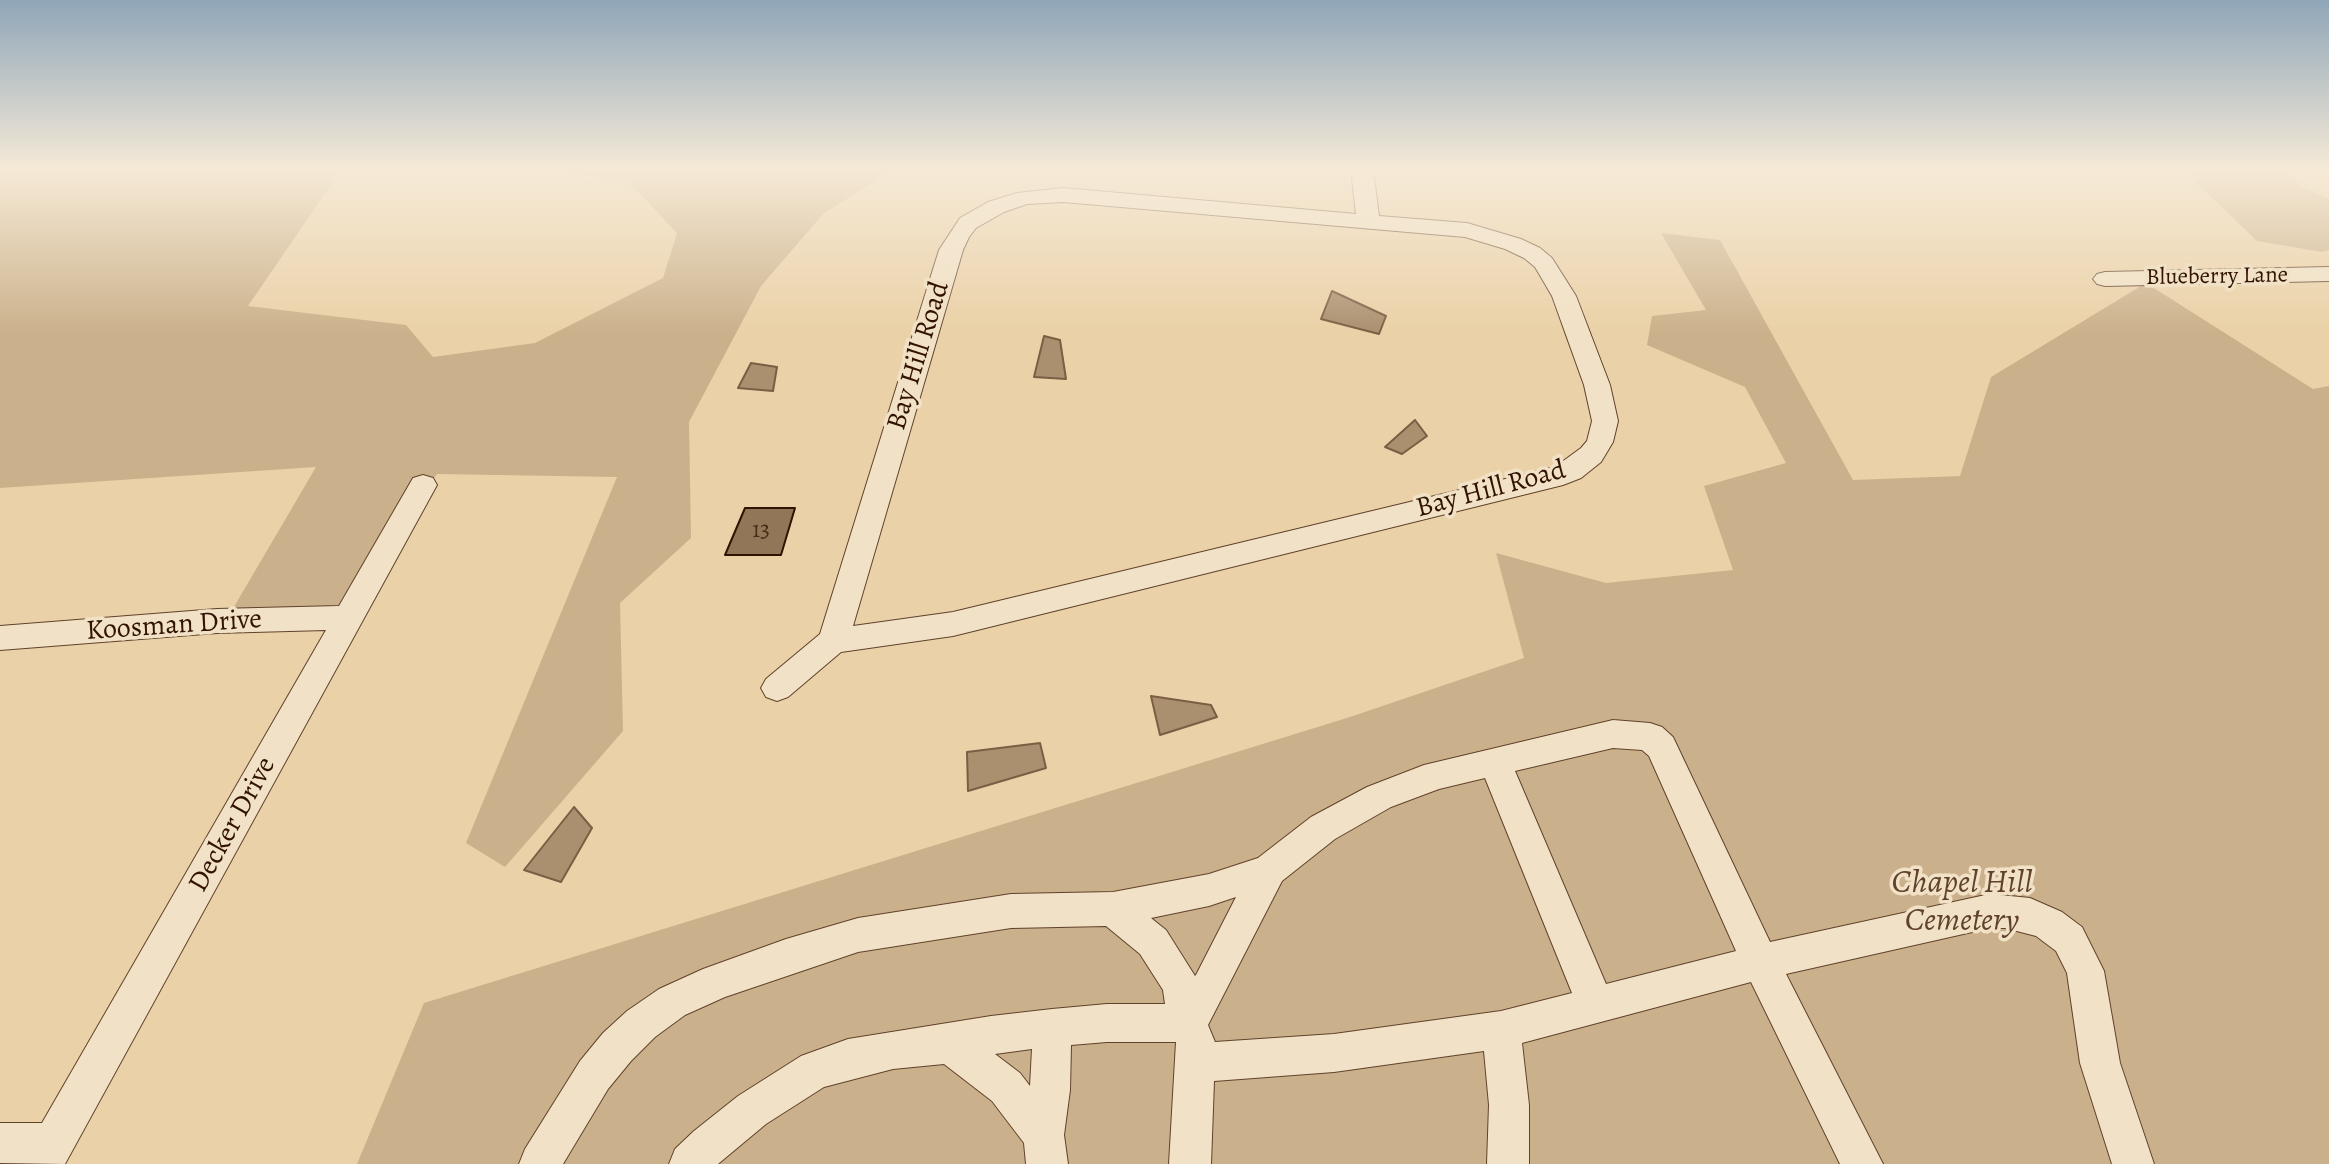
<!DOCTYPE html>
<style>
body{margin:0}
canvas{display:block;background:#ead1a7}
</style>
<canvas width="2329" height="1164"></canvas>
<script>
const ctx = document.querySelector('canvas').getContext('2d');
ctx.lineJoin = 'round';
function fill(path, color) { ctx.fillStyle = color; ctx.fill(path, 'evenodd'); }
const poly = rows => new Path2D(rows.map(r => 'M' + r).join(''));
function trace(path, color, width, dash) { ctx.strokeStyle = color; ctx.lineWidth = width; ctx.lineCap = dash ? 'butt' : 'round'; ctx.setLineDash(dash || []); ctx.stroke(path); }
function label(font, color, halo, rows, align = 'center') {
  ctx.font = font + ' Alegreya,serif'; ctx.lineWidth = 7; ctx.setLineDash([]); ctx.textBaseline = 'middle'; ctx.strokeStyle = halo; ctx.fillStyle = color; for (const [text, x, y, turn = 0] of rows) {
    ctx.save(); ctx.translate(x, y); ctx.rotate((+turn || 0) * Math.PI / 180); ctx.textAlign = isNaN(turn) ? turn : align; if (halo) ctx.strokeText(text, 0, 0); ctx.fillText(text, 0, 0); ctx.restore();
  }
}
fill(poly([
 [0,170,341,170,248,306,406,325,433,357,535,343,663,278,677,233,629,182,538,170,893,170,824,213,761,286,689,422,691,538,620,603,623,731,505,867,466,843,617,477,437,474,340,611,228,617,316,467,0,488],
 [2183,170,2289,170,2298,184,2329,199,2329,250,2322,252,2257,241],
 [1661,233,1720,240,1853,480,1960,476,1991,377,2146,283,2313,389,2329,386,2329,1164,357,1164,424,1003,1350,717,1524,658,1496,553,1606,583,1733,570,1704,486,1786,463,1745,387,1647,345,1652,316,1706,310]
]), '#cbb18b');
const water = poly([
 [1332,291,1386,316,1379,334,1321,319,1332,291],
 [1044,336,1060,340,1066,379,1034,377,1044,336],
 [751,363,777,367,773,391,738,388,751,363],
 [1415,420,1427,436,1402,454,1385,447,1415,420],
 [1151,696,1211,705,1217,717,1160,735,1151,696],
 [1040,743,1046,768,968,791,967,752,1040,743],
 [574,807,592,828,561,882,524,870,574,807]
]);
fill(water, '#ab906f');
trace(water, '#7b5e43', 2);
const building = poly([
 [745,508,795,508,781,555,725,555,745,508]
]);
fill(building, '#927658');
trace(building, '#321302', 2);
const minor = poly([
 [1351,170,1373,170,1379,216,1467,223,1521,239,1540,248,1552,258,1576,296,1610,385,1618,421,1613,442,1601,462,1581,478,1563,485,953,636,841,652,788,697,777,701,766,697,761,688,766,679,820,634,939,250,960,218,988,202,1017,193,1063,188,1356,214,1351,170],
 [1063,202,1465,237,1505,249,1524,258,1535,267,1552,296,1584,385,1592,421,1587,441,1581,448,1555,467,953,612,853,626,963,250,969,237,976,228,1004,212,1027,204,1063,202],
 [2329,267,2329,281,2105,286,2097,284,2093,279,2097,274,2105,272,2329,267],
 [423,475,433,478,437,485,65,1164,0,1163,0,1123,42,1123,326,630,217,633,0,650,0,626,217,609,339,606,413,478,423,475],
 [1613,720,1650,723,1662,727,1673,737,1770,942,1990,894,2030,898,2062,912,2082,927,2104,971,2120,1063,2154,1164,2112,1164,2080,1063,2067,973,2056,951,2036,936,2005,928,1990,928,1786,974,1883,1164,1840,1164,1751,982,1522,1043,1529,1105,1529,1164,1487,1164,1489,1105,1484,1051,1334,1072,1214,1081,1211,1164,1169,1164,1176,1042,1107,1042,1071,1045,1070,1090,1064,1135,1068,1164,1026,1164,1024,1143,992,1101,944,1064,893,1069,824,1087,766,1124,718,1164,669,1164,675,1149,694,1131,738,1096,801,1056,848,1039,991,1016,1052,1009,1107,1004,1165,1004,1163,990,1140,954,1106,926,1011,928,858,952,725,997,685,1015,655,1037,631,1061,608,1089,563,1164,519,1164,525,1149,580,1061,603,1033,627,1011,659,989,703,969,786,939,858,918,1011,894,1113,892,1209,874,1258,858,1311,817,1367,787,1424,765,1613,720],
 [1613,748,1642,750,1649,756,1736,951,1606,984,1515,771,1613,748],
 [1485,778,1572,993,1501,1011,1334,1034,1215,1042,1208,1025,1282,881,1335,839,1391,807,1439,789,1485,778],
 [1236,897,1196,975,1195,976,1166,930,1151,918,1209,906,1236,897],
 [1032,1049,1030,1086,1020,1073,995,1054,1032,1049]
]);
trace(minor, '#60422b', 2);
fill(minor, '#f1e1c6');
const sky = ctx.createLinearGradient(0, 0, 0, 333);
sky.addColorStop(0, '#8fa6b8');
sky.addColorStop(0.51, '#f6ead7');
sky.addColorStop(1, '#f6ead700');
ctx.fillStyle = sky;
ctx.fillRect(0, 0, 2329, 333);
label('23px', '#321302', '#f1e1c6', [
 ["Blueberry Lane",2217,277,-1]
]);
label('24px', '#4a2c18', null, [
 ["13",761,531]
]);
label('28px', '#321302', '#f1e1c6', [
 ["Bay Hill Road",919,356,-73],
 ["Bay Hill Road",1491,490,-15],
 ["Koosman Drive",174,626,-4],
 ["Decker Drive",233,825,-61]
]);
label('italic 33px', '#60422b', '#f1e1c6', [
 ["Chapel Hill",1962,884],
 ["Cemetery",1962,922]
]);
</script>
